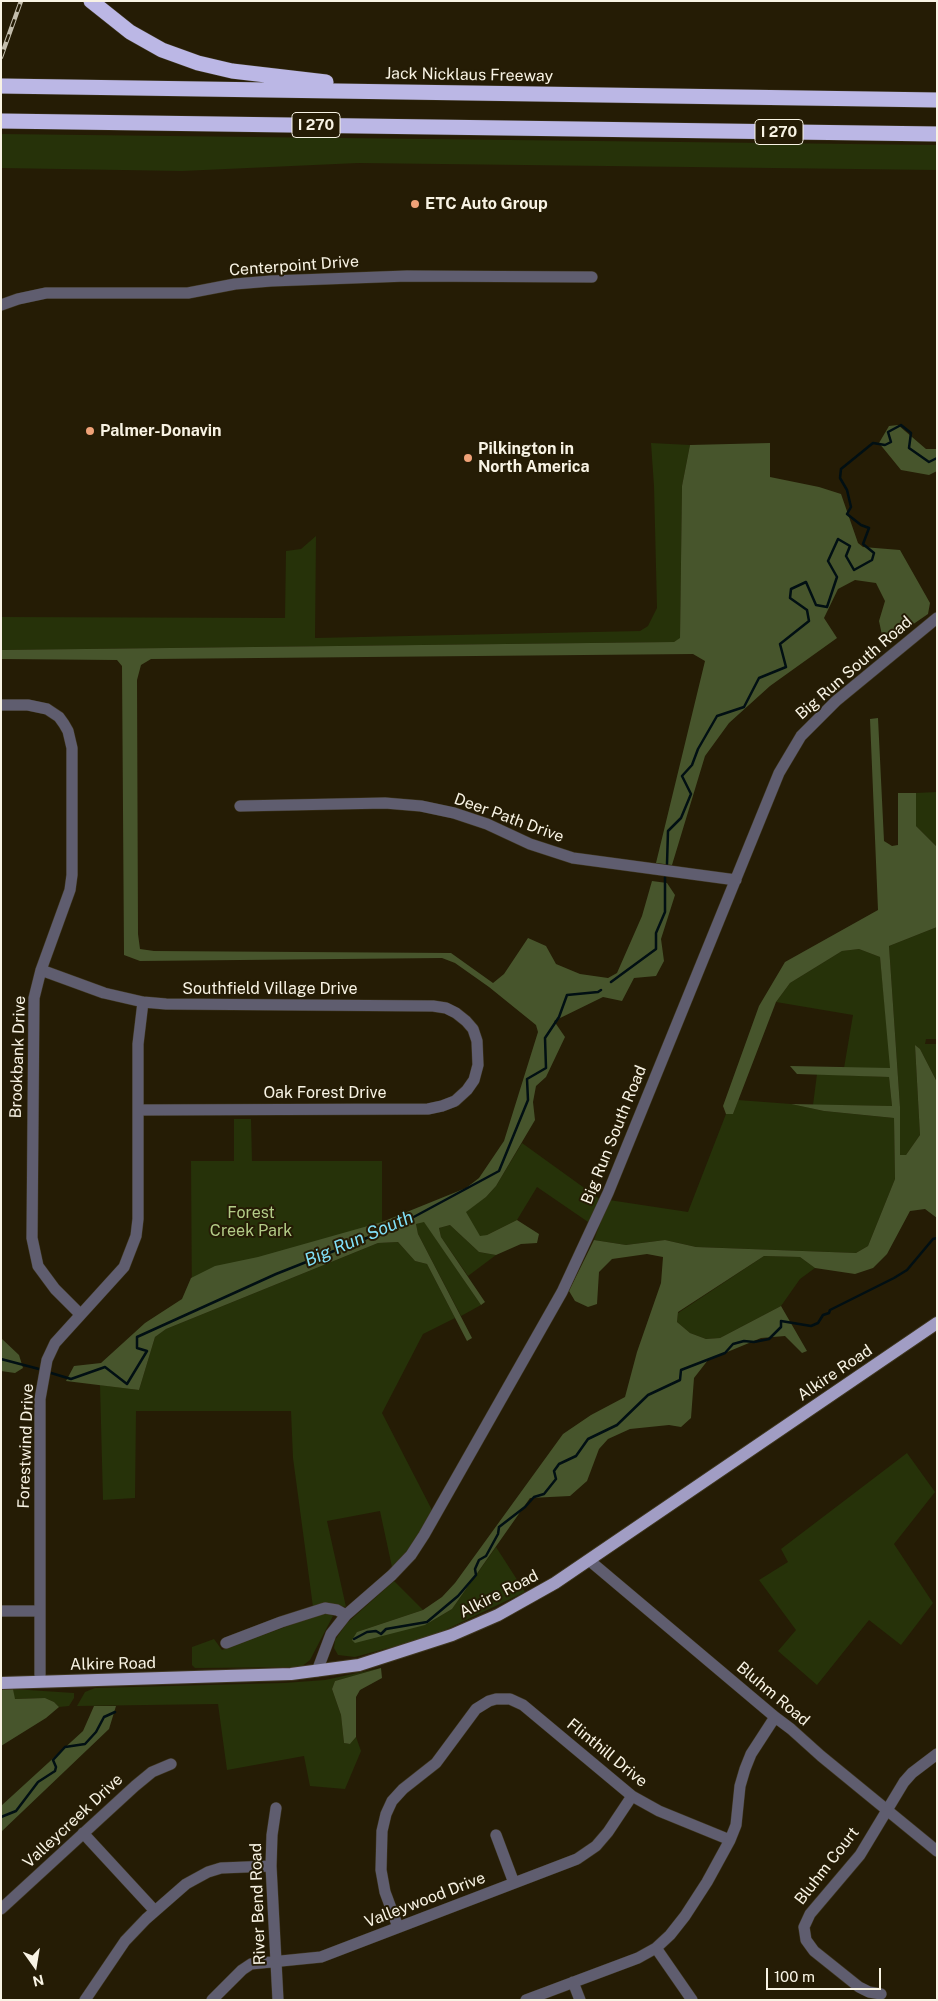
<!DOCTYPE html>
<style>
body{margin:0}
#map{position:relative;width:938px;height:2001px;overflow:hidden;background:#251c05;font-family:"Public Sans",sans-serif}
canvas{display:block}
.frame{position:absolute;inset:0;border:2px solid #f8f3e4;pointer-events:none}
.north{position:absolute;left:10px;top:1941px;width:50px;height:50px;-webkit-text-stroke:4px #251c05;paint-order:stroke;rotate:167deg;font-size:14px;font-weight:700;line-height:20px;text-align:center;color:#f8f3e4}
.north::after{content:'';display:block;margin:auto;width:18px;height:22px;background:#f8f3e4;clip-path:polygon(50% 0,100% 100%,50% 72%,0 100%)}
.scale{position:absolute;left:766px;top:1968px;width:115px;height:22px;box-sizing:border-box;border:2px solid #f8f3e4;border-top:0;padding-left:6px;font-size:15px;line-height:18px;white-space:nowrap;color:#f8f3e4;-webkit-text-stroke:4px #251c05;paint-order:stroke}
</style>
<div id="map">
<canvas width="938" height="2001"></canvas>
<div class="frame"></div>
<div class="north">N</div>
<div class="scale">100 m</div>
</div>
<script>
const ctx = document.querySelector('canvas').getContext('2d');
ctx.lineJoin = 'round';
function fill(path, color) { ctx.fillStyle = color; ctx.fill(path, 'evenodd'); }
const poly = rows => new Path2D(rows.map(r => 'M' + r).join(''));
function trace(path, color, width, dash) { ctx.strokeStyle = color; ctx.lineWidth = width; ctx.lineCap = dash ? 'butt' : 'round'; ctx.setLineDash(dash || []); ctx.stroke(path); }
function label(font, color, halo, rows, align = 'center') {
  ctx.font = font + ' "Public Sans",sans-serif'; ctx.lineWidth = 4; ctx.setLineDash([]); ctx.textBaseline = 'middle'; ctx.strokeStyle = halo; ctx.fillStyle = color; for (const [text, x, y, turn = 0] of rows) {
    ctx.save(); ctx.translate(x, y); ctx.rotate((+turn || 0) * Math.PI / 180); ctx.textAlign = isNaN(turn) ? turn : align; if (halo) ctx.strokeText(text, 0, 0); ctx.fillText(text, 0, 0); ctx.restore();
  }
}
fill(poly([
 [1,134,937,145,937,170,358,163,182,171,1,168],
 [651,443,690,445,682,486,680,639,674,642,1,650,1,617,285,618,286,551,301,549,316,536,315,638,640,631,648,626,657,608,654,486],
 [937,792,937,847,916,826,916,793],
 [937,927,937,1039,926,1039,925,1044,937,1044,937,1082,920,1049,915,1045,920,1135,906,1155,900,1156,900,1107,889,946],
 [859,949,880,957,891,1068,844,1068,853,1015,776,1002,790,983,842,951],
 [817,1074,889,1077,892,1106,813,1105],
 [738,1100,791,1104,824,1111,894,1118,895,1179,868,1246,856,1253,696,1247,665,1240,626,1245,594,1240,609,1200,688,1212,726,1114,733,1114],
 [234,1119,251,1119,252,1161,382,1161,382,1233,192,1312,191,1161,234,1161],
 [522,1143,601,1200,591,1224,537,1187,517,1220,487,1235,480,1237,465,1212,486,1197,496,1186],
 [424,1221,481,1305,461,1316,418,1234,416,1224],
 [450,1225,479,1252,496,1255,468,1276,441,1237,439,1228],
 [398,1242,415,1261,427,1264,455,1318,423,1334,382,1413,433,1512,416,1541,392,1567,380,1511,327,1521,346,1607,328,1603,313,1607,293,1458,291,1411,136,1411,135,1498,103,1500,100,1385,139,1390,155,1337,166,1329,378,1243],
 [764,1256,800,1257,815,1268,800,1279,781,1306,720,1338,706,1339,690,1333,677,1322,678,1313],
 [907,1453,935,1492,894,1544,933,1603,901,1645,869,1620,817,1685,778,1651,796,1630,759,1580,788,1562,781,1549],
 [496,1547,525,1592,441,1632,403,1644,355,1657,338,1655,334,1648,335,1640,347,1623,394,1581,423,1610,357,1632,425,1625,452,1609],
 [326,1612,333,1616,310,1660,301,1667,195,1668,192,1665,192,1647,214,1639,222,1650],
 [381,1668,335,1681,332,1689,341,1715,344,1743,350,1744,356,1737,361,1751,345,1789,310,1786,304,1756,227,1770,218,1704,77,1706,85,1692,95,1688,284,1683,325,1680],
 [13,1689,74,1693,74,1698,69,1706,59,1707,54,1702,45,1698,14,1699]
]), '#263209');
fill(poly([
 [898,425,926,449,937,449,937,471,929,475,901,470,879,443,889,426],
 [770,443,770,477,819,487,841,494,858,543,863,547,900,550,930,603,928,614,893,638,882,635,879,621,885,601,876,583,855,580,838,589,824,618,837,638,770,686,729,723,705,756,672,865,656,863,705,661,693,654,151,659,141,665,137,680,138,934,140,949,154,951,451,953,493,983,504,974,528,938,546,946,556,964,580,974,608,978,617,973,642,916,652,881,667,883,675,895,661,939,664,961,656,976,634,978,622,1001,603,997,554,1021,565,1037,546,1077,536,1086,533,1102,535,1120,496,1186,486,1197,466,1212,480,1236,487,1235,517,1220,539,1234,537,1243,521,1244,496,1255,479,1252,450,1225,439,1228,441,1237,485,1302,481,1305,424,1222,416,1224,418,1234,472,1338,467,1341,427,1264,415,1261,398,1242,378,1243,166,1329,155,1337,139,1390,66,1381,74,1366,101,1363,145,1323,182,1299,191,1278,215,1266,258,1257,382,1222,466,1188,479,1178,504,1141,538,1032,536,1025,489,987,455,963,442,958,140,961,124,955,122,666,117,660,1,659,1,650,674,642,680,638,682,486,690,445],
 [878,718,884,841,892,846,898,845,898,793,916,793,916,826,937,847,937,927,889,946,900,1107,900,1155,906,1155,920,1135,915,1045,920,1049,937,1082,937,1218,925,1209,910,1211,887,1254,873,1268,855,1274,815,1268,800,1257,764,1256,678,1312,677,1322,690,1333,706,1339,720,1338,781,1306,807,1351,802,1353,785,1336,761,1338,708,1360,694,1378,691,1418,681,1427,669,1425,630,1429,608,1439,599,1449,587,1481,570,1496,530,1498,452,1609,425,1625,355,1643,352,1640,357,1632,423,1610,442,1597,455,1583,563,1434,591,1415,625,1397,637,1352,661,1283,663,1257,647,1254,612,1259,599,1272,597,1304,588,1307,575,1301,569,1291,594,1240,626,1245,665,1240,696,1247,856,1253,868,1246,895,1179,894,1118,824,1111,791,1104,892,1106,889,1077,797,1074,790,1066,890,1068,880,957,859,949,842,951,790,983,776,1002,733,1114,726,1114,723,1106,759,1006,785,962,878,910,870,719],
 [1,1338,19,1355,23,1368,15,1373,1,1371],
 [381,1668,382,1678,360,1690,356,1697,356,1737,350,1744,344,1743,341,1715,332,1689,335,1681],
 [1,1689,13,1689,15,1699,45,1698,54,1702,59,1707,46,1718,1,1746],
 [94,1706,116,1706,109,1729,1,1832,1,1806,83,1731]
]), '#47552c');
trace(poly([
 [667,864,668,831,681,818,691,794,682,776,692,765,698,749,717,716,744,707,759,678,786,667,780,644,809,621,807,610,790,598,791,589,806,582,816,605,827,607,837,577,828,561,838,539,850,546,846,556,854,570,872,560,874,553,863,544,869,528,861,525,847,514,851,507,847,490,840,478,841,469,873,443,885,445,891,442,888,432,901,425,911,433,909,448,929,462,937,458],
 [611,982,656,949,656,933,665,912,665,877],
 [1,1359,39,1369],
 [51,1373,71,1379,105,1367,127,1384,147,1351,137,1348,137,1337,276,1274,397,1226,499,1171,528,1100,527,1079,546,1068,545,1038,559,1017,567,995,598,992,601,990],
 [354,1639,367,1632,376,1631,381,1634,386,1629,427,1622,458,1596,476,1575,475,1569,479,1560,486,1556,498,1534,499,1527,525,1507,534,1497,544,1494,556,1479,554,1471,559,1464,576,1456,588,1439,617,1425,648,1395,680,1380,681,1370,725,1353,733,1344,744,1341,754,1342,769,1339,781,1327,781,1321,811,1326,818,1323,823,1315,829,1313,830,1310,894,1278,907,1270,933,1239,937,1238],
 [1,1817,16,1811,38,1782,55,1771,56,1767,53,1760,65,1747,85,1744,96,1732,104,1717,115,1712]
]), '#010f13', 2.5);
const minor = poly([
 [1,305,18,299,46,293,188,293,235,284,271,281,407,276,592,277],
 [1,705,28,705,47,709,59,717,64,724,68,731,72,748,72,875,70,890,41,970,34,998,32,1238,38,1266,55,1289,80,1314],
 [240,806,385,803,421,806,454,813,487,824,530,844,573,858,736,880],
 [41,970,104,993,143,1002,166,1004,433,1006,446,1008,456,1013,466,1021,473,1029,477,1041,478,1065,474,1080,467,1090,455,1101,442,1106,428,1109,138,1110],
 [590,1561,775,1717,791,1729,821,1756,937,1851],
 [1,1611,39,1611],
 [226,1643,281,1622,325,1608,337,1610,346,1615],
 [317,1671,331,1634,346,1615,392,1575,411,1555,424,1535,562,1292,608,1193,779,773,801,736,836,701,937,618],
 [40,1681,40,1399,47,1360,55,1343,124,1267,136,1236,138,1219,138,1044,143,1002],
 [276,1808,272,1835,271,1866,278,2000],
 [83,1833,155,1911],
 [496,1835,514,1883],
 [1,1909,135,1786,152,1772,171,1764],
 [398,1927,385,1892,381,1870,382,1831,386,1814,392,1801,403,1789,436,1763,476,1709,489,1701,496,1699,510,1699,523,1705,632,1796,659,1811,730,1840],
 [656,1948,692,2000],
 [573,1982,580,2000],
 [881,1994,869,1992,859,1987,814,1951,806,1940,804,1927,810,1914,860,1855,904,1782,912,1773,937,1754],
 [85,2000,125,1941,146,1919,186,1884,208,1872,221,1868,271,1866],
 [212,2000,242,1970,251,1964,321,1957,577,1859,596,1846,608,1832,632,1796],
 [526,2000,638,1958,656,1948,670,1935,685,1916,707,1882,730,1840,736,1825,740,1786,745,1769,751,1754,775,1717]
]);
const major = poly([
 [1,1683,291,1674,359,1665,452,1635,498,1615,555,1583,937,1323]
]);
const highway = poly([
 [91,1,130,32,162,50,198,63,232,71,326,82],
 [1,86,937,100],
 [1,121,937,134]
]);
trace(minor, '#3e3620', 12);
trace(major, '#3e3620', 14);
trace(highway, '#3e3620', 16);
trace(minor, '#5f5d6f', 11);
trace(major, '#a19dc4', 12);
trace(highway, '#bbb7e5', 15);
const rail = poly([
 [1,57,21,1]
]);
trace(rail, '#c3bdac', 4.5);
trace(rail, '#251c05', 2.5, [8]);
for (const [x, y, r, color] of [
 [415,204,5,"#f0a278"],
 [90,431,5,"#f0a278"],
 [468,458,5,"#f0a278"]
]) { const dot = new Path2D(); dot.arc(x, y, r, 0, 2 * Math.PI); ctx.fillStyle = color; ctx.fill(dot); trace(dot, '#251c05', 2); }
for (const [x, y, w] of [
 [316,125,48],
 [779,132,48]
]) { const box = new Path2D(); box.roundRect(x - w / 2, y - 12.5, w, 25, 4); ctx.fillStyle = '#251c05'; ctx.fill(box); trace(box, '#f8f3e4', 1); }
label('bold 15px', '#f8f3e4', null, [
 ["I 270",316,125],
 ["I 270",779,132]
]);
label('16px', '#f8f3e4', '#251c05', [
 ["Jack Nicklaus Freeway",469,75,1],
 ["Centerpoint Drive",294,266,-4],
 ["Big Run South Road",854,668,-41],
 ["Deer Path Drive",509,818,20],
 ["Southfield Village Drive",270,989],
 ["Brookbank Drive",18,1057,-88],
 ["Oak Forest Drive",325,1093],
 ["Big Run South Road",614,1135,-68],
 ["Alkire Road",835,1373,-34],
 ["Forestwind Drive",26,1446,-88],
 ["Alkire Road",499,1594,-27],
 ["Alkire Road",113,1664,-1],
 ["Bluhm Road",773,1694,40],
 ["Flinthill Drive",607,1753,39],
 ["Valleycreek Drive",73,1821,-43],
 ["Bluhm Court",827,1866,-52],
 ["Valleywood Drive",425,1900,-21],
 ["River Bend Road",258,1904,-92]
]);
label('bold 16px', '#f8f3e4', '#251c05', [
 ["ETC Auto Group",425,204],
 ["Palmer-Donavin",100,431],
 ["Pilkington in",478,449],
 ["North America",478,467]
], 'left');
label('16px', '#b3cc87', '#251c05', [
 ["Forest",251,1213],
 ["Creek Park",251,1231]
]);
label('italic 18px', '#80dff7', '#251c05', [
 ["Big Run South",359,1239,-23]
]);
</script>
